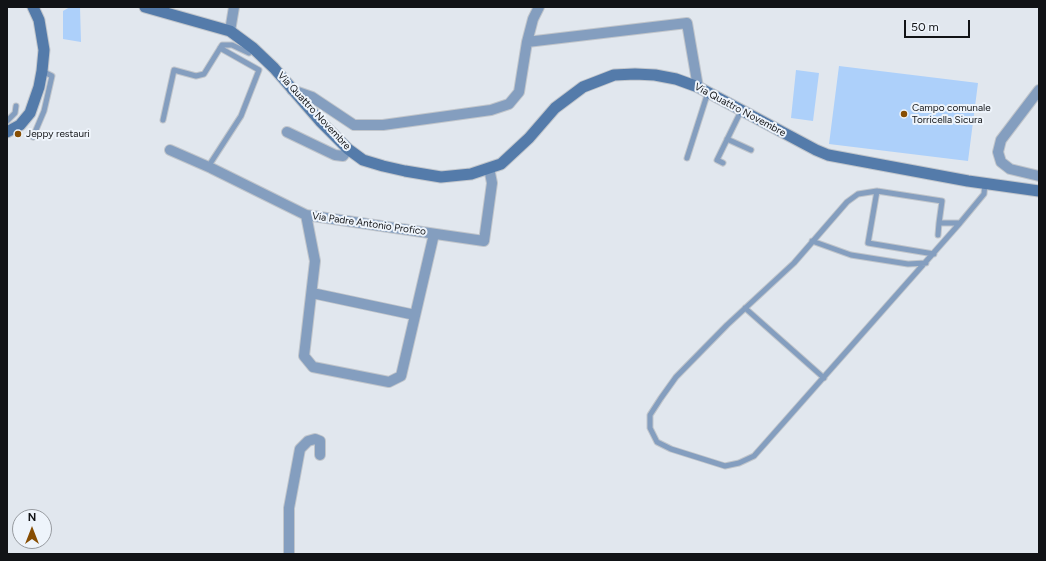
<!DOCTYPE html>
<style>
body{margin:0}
#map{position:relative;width:1046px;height:561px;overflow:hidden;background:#e1e7ee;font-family:Figtree,sans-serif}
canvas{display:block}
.frame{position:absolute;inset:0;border:8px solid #111316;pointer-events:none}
.north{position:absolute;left:12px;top:509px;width:40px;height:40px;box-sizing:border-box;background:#eef4fb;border:1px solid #969a9f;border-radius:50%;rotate:0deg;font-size:11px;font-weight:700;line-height:16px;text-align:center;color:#111316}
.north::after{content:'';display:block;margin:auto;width:14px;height:18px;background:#874e03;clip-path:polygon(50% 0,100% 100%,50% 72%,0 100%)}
.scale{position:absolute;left:904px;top:20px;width:66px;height:18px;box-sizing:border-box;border:2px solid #111316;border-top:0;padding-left:5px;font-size:12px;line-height:14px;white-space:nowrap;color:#111316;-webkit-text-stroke:3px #eef4fb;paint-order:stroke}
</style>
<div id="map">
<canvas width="1046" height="561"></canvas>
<div class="frame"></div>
<div class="north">N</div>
<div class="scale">50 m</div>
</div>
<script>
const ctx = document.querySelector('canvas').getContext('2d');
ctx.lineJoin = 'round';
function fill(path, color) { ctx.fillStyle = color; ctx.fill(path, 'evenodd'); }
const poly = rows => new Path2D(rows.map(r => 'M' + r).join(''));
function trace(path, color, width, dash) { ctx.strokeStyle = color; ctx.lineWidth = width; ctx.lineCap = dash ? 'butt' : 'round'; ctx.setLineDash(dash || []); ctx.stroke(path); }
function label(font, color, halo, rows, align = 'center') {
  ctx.font = font + ' Figtree,sans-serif'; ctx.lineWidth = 4; ctx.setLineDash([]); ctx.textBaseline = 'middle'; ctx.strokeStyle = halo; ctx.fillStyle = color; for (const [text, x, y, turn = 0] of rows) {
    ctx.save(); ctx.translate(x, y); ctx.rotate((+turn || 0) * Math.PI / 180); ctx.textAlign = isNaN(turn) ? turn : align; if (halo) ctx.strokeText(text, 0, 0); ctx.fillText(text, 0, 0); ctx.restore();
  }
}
fill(poly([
 [70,7,80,7,81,42,63,39,63,11],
 [839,66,978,83,968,161,829,144],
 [796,70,819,73,813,121,791,118]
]), '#add0fa');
const service = poly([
 [163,120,174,70,196,76,204,74,222,45,232,45,249,53,253,48],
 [7,121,15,113,16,106],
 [33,137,44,111,52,76,42,71],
 [727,139,751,150],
 [687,158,708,92],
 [723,163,717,160,741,111],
 [208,167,241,116,259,70,220,48],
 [877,191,868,243,934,254],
 [960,223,754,456,739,463,725,466,671,449,657,442,650,428,650,415,661,398,676,377,727,325,794,263,847,202,858,194,877,191,942,201,939,223,960,223,984,194,985,183],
 [938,235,939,223],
 [812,241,851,255,908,264,926,263],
 [745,308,824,378]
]);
const minor = poly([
 [539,7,533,19,527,42,687,23,698,87],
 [230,31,234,7],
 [292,90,312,97,354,125,383,125,491,110,509,104,519,92,527,42],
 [1039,90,1001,140,998,152,1001,162,1010,169,1039,176],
 [287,132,335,155,343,156,348,149],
 [170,150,211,168,306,215,484,241,492,183,489,168],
 [306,215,315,261,304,356,313,367,389,382,401,376,434,234],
 [312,293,415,315],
 [289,554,289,508,300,449,308,441,315,439,320,441,320,455]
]);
const secondary = poly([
 [145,7,230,31,253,48,274,68,320,121,348,149,363,160,383,166,405,171,441,177,471,174,501,164,529,138,555,108,583,87,614,75,635,74,655,75,676,79,698,87,816,150,828,155,968,181,1039,191],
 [7,132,20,125,30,113,39,87,42,71,44,50,39,20,33,7]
]);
trace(service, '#c0c5cb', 7);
trace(minor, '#c0c5cb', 12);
trace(secondary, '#c0c5cb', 13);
trace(service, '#849ebf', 5);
trace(minor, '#849ebf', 10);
trace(secondary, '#547baa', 11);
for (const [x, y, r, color] of [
 [904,114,4,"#874e03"],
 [18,134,4,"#874e03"]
]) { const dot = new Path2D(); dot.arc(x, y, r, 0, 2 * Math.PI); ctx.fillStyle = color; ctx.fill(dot); trace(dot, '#eef4fb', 1.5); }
label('10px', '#111316', '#eef4fb', [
 ["Campo comunale",912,108],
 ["Torricella Sicura",912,120],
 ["Jeppy restauri",26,134]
], 'left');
label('10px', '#111316', '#eef4fb', [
 ["Via Quattro Novembre",740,110,28],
 ["Via Quattro Novembre",314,111,47],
 ["Via Padre Antonio Profico",369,224,8]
]);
</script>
